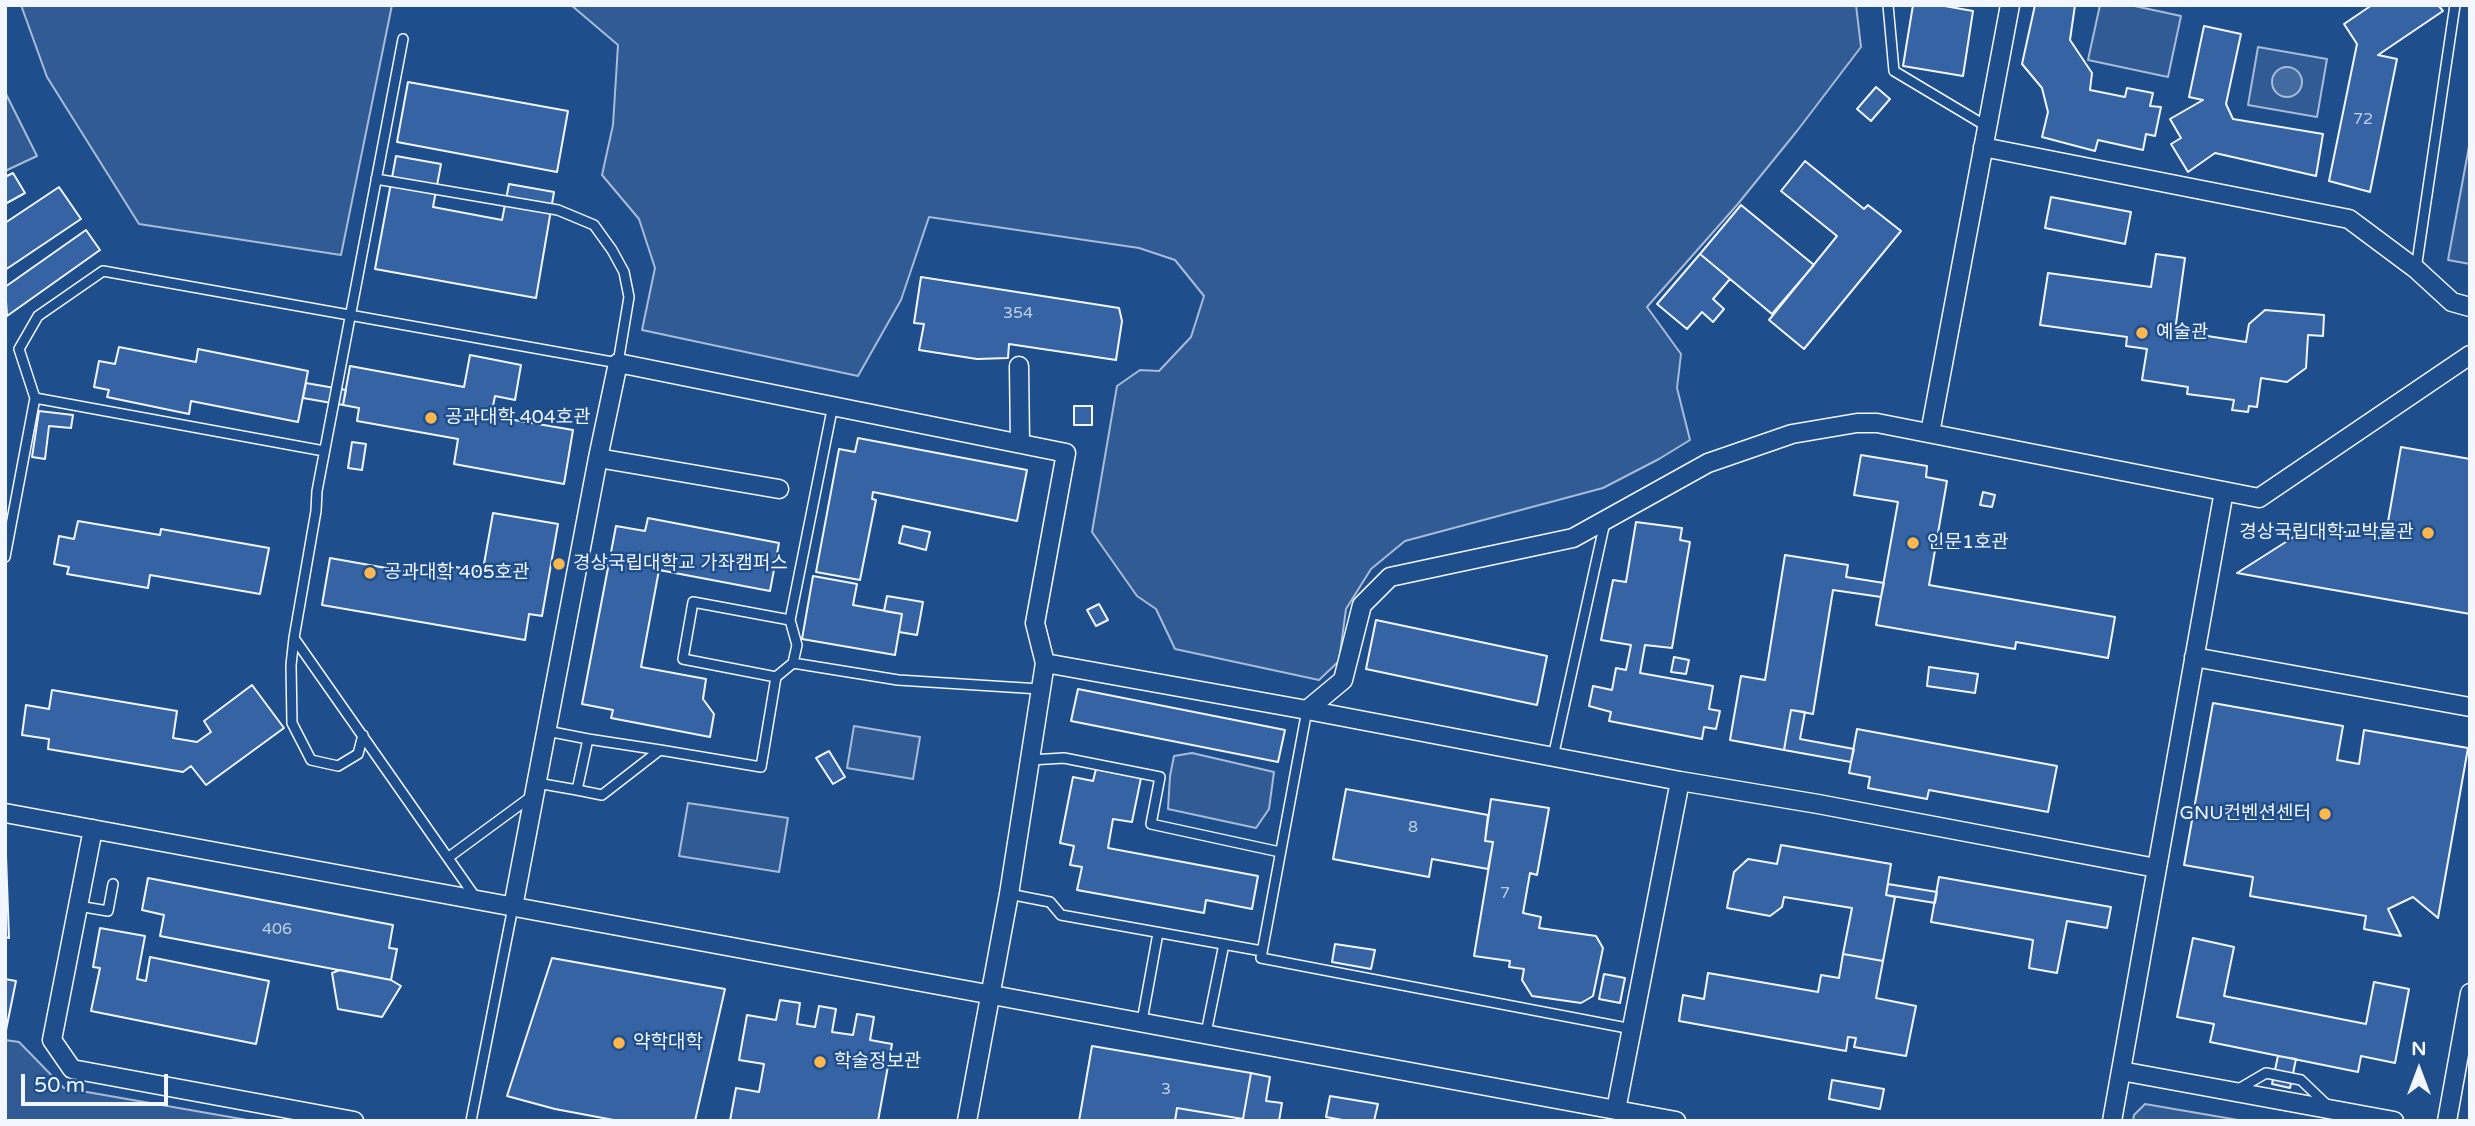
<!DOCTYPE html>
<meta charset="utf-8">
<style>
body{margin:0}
#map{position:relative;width:2475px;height:1126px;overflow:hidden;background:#1f4e8c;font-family:"Varela Round",sans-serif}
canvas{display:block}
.frame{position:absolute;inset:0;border:7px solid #f2f6ff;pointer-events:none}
.north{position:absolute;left:2384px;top:1035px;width:70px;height:70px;-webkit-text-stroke:5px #1f4e8c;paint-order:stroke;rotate:0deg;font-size:19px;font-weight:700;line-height:28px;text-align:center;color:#f2f6ff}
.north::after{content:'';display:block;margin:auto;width:24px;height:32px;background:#f2f6ff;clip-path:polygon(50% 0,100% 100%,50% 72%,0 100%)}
.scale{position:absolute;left:21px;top:1074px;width:147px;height:32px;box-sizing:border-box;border:4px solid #f2f6ff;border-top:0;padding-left:9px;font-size:21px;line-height:24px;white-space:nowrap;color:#f2f6ff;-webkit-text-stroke:5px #1f4e8c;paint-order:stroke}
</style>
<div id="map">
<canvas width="2475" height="1126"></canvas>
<div class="frame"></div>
<div class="north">N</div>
<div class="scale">50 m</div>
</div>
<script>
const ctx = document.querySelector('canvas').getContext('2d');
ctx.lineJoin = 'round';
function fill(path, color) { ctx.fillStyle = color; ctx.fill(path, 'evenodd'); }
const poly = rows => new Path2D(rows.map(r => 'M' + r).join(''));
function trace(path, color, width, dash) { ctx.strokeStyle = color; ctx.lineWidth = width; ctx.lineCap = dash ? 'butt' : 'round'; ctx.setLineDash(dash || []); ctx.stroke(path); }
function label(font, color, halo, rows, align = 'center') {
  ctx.font = font + ' "Varela Round","Noto Sans KR",sans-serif'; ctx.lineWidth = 5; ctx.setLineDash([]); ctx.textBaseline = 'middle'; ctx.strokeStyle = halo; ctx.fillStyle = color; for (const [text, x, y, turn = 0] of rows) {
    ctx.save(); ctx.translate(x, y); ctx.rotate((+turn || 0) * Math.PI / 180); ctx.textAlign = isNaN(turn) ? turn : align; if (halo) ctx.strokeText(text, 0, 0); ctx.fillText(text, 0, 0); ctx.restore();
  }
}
const green = poly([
 [21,5,392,5,341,255,139,224,47,77,21,5],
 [571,5,1856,5,1861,47,1797,131,1737,205,1647,307,1681,354,1677,388,1690,440,1659,459,1603,488,1405,541,1371,569,1346,609,1339,661,1319,680,1175,649,1156,609,1137,596,1092,532,1117,386,1140,370,1159,371,1191,337,1204,296,1175,260,1139,248,929,217,901,300,858,376,642,330,655,268,639,219,602,175,613,125,618,45,571,5],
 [2100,5,2130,5,2181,16,2168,77,2088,60,2100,5],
 [2258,47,2327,59,2317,117,2248,105,2258,47],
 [5,92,37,156,5,171,5,92],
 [2470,141,2470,264,2448,260,2470,141],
 [854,726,920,737,913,779,847,768,854,726],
 [1192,753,1274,772,1269,809,1256,828,1168,809,1170,776,1174,756,1192,753],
 [688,803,788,818,779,872,679,856,688,803],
 [5,1040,19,1042,64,1088,253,1121,5,1121,5,1040],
 [2145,1104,2244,1121,2133,1121,2134,1115,2145,1104]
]);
fill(green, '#305b95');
trace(green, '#a8bbd7', 2);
const water = poly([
 '2272 82a15 15 0 1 1 30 0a15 15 0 1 1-30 0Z'
]);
fill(water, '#446ba0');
trace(water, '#a8bbd7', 2);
const building = poly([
 [1913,5,1939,5,1973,11,1963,76,1903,66,1913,5],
 [2035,5,2075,5,2070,40,2092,73,2090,90,2125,97,2127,88,2153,93,2150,106,2161,107,2155,136,2146,134,2143,150,2098,140,2095,151,2042,137,2048,112,2042,88,2022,64,2035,5],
 [2372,5,2438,5,2443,11,2378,55,2397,59,2370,192,2329,181,2357,44,2344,24,2372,5],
 [2204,26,2241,34,2226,104,2233,119,2323,134,2316,176,2215,153,2188,172,2171,144,2181,138,2170,119,2203,100,2189,97,2204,26],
 [408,82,568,111,557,172,397,142,408,82],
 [1876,87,1890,99,1871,121,1857,109,1876,87],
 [396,156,441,164,433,207,502,220,509,184,554,192,536,298,375,269,396,156],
 [1805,161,1864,209,1868,205,1901,231,1804,349,1769,320,1837,236,1781,191,1805,161],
 [13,173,25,193,5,204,5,177,13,173],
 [59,187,81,219,5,270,5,223,59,187],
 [2051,197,2131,212,2125,244,2045,228,2051,197],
 [1741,205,1814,265,1772,314,1700,254,1741,205],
 [86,230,100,250,7,316,5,287,86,230],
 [1700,254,1730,279,1713,299,1724,309,1713,322,1702,312,1687,329,1657,304,1700,254],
 [2156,254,2185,258,2175,331,2246,342,2249,324,2265,310,2324,315,2323,336,2308,335,2306,368,2287,382,2261,378,2257,407,2249,406,2248,412,2232,410,2234,400,2187,394,2188,387,2142,380,2147,349,2126,346,2127,337,2040,325,2048,273,2151,287,2156,254],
 [921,277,1119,308,1122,321,1116,360,1009,344,1008,358,977,359,919,350,924,324,914,323,921,277],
 [119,347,196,362,198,349,308,371,298,422,191,401,189,414,107,397,109,390,94,387,99,361,115,364,119,347],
 [470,355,521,365,515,400,495,396,491,416,573,430,564,484,454,464,458,439,357,421,359,408,343,405,350,366,464,387,470,355],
 [306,383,346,390,343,405,303,398,306,383],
 [1074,406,1092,406,1092,425,1074,425,1074,406],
 [39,411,73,415,71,428,49,426,45,459,32,457,39,411],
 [858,438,1027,470,1017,521,873,492,872,499,876,500,860,580,816,572,839,449,855,452,858,438],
 [352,442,366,444,362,470,348,468,352,442],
 [2401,447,2470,459,2470,614,2237,573,2311,526,2385,539,2401,447],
 [1861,455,1927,466,1926,477,1947,481,1929,585,2115,617,2108,658,2016,642,2015,649,1876,625,1898,502,1854,495,1861,455],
 [1983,492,1995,495,1992,507,1980,505,1983,492],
 [493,513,558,524,542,616,529,614,525,640,322,605,330,558,448,579,450,566,510,577,511,569,484,564,493,513],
 [648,518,779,543,770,591,659,570,641,667,706,679,703,699,714,714,710,737,611,718,613,710,582,704,616,526,645,531,648,518],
 [78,521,160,535,161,529,269,548,260,594,150,575,148,588,67,574,69,567,54,564,59,536,74,539,78,521],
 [1636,522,1682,528,1680,540,1690,542,1672,648,1645,645,1640,673,1713,686,1709,709,1720,711,1716,729,1704,727,1702,739,1609,721,1611,712,1589,706,1593,686,1612,690,1616,668,1626,670,1631,645,1601,640,1613,580,1626,582,1636,522],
 [903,526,930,532,926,550,899,543,903,526],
 [1785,555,1848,565,1846,577,1884,583,1881,597,1833,590,1813,714,1791,710,1784,750,1730,740,1741,676,1765,680,1785,555],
 [813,576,857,584,853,605,902,614,895,655,802,639,813,576],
 [887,596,923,602,917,635,899,632,902,614,884,611,887,596],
 [1099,604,1108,620,1096,626,1087,610,1099,604],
 [1376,620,1547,656,1537,705,1366,669,1376,620],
 [1674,657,1689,660,1686,674,1671,672,1674,657],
 [1929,667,1978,674,1975,693,1927,686,1929,667],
 [252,685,284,728,206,785,191,766,183,772,48,749,49,739,22,735,26,705,49,709,52,690,177,711,173,738,197,742,211,732,204,721,252,685],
 [1078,689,1285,730,1278,762,1071,721,1078,689],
 [2213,703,2343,726,2337,760,2359,764,2364,730,2468,748,2438,918,2413,897,2388,909,2401,936,2364,929,2366,916,2250,896,2253,877,2184,865,2213,703],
 [1791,710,1805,712,1800,739,1854,749,1851,762,1784,750,1791,710],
 [1857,729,2057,766,2048,812,1929,790,1927,799,1868,788,1870,777,1849,773,1857,729],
 [829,751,845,777,833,784,816,758,829,751],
 [1096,769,1141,778,1132,822,1113,819,1108,848,1258,876,1252,909,1206,900,1204,913,1077,890,1082,867,1070,865,1074,846,1060,843,1073,777,1093,781,1096,769],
 [1346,789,1488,815,1485,841,1493,842,1488,869,1432,859,1429,877,1333,859,1346,789],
 [1491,799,1549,808,1537,875,1530,873,1523,913,1541,917,1539,928,1596,936,1603,948,1593,996,1581,1003,1532,996,1522,980,1524,969,1509,967,1510,961,1474,956,1493,842,1485,841,1491,799],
 [1781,845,1891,864,1886,895,1895,897,1883,961,1843,954,1852,908,1784,897,1782,907,1770,916,1727,908,1734,872,1748,859,1777,864,1781,845],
 [5,856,6,856,9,938,5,937,5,856],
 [1939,877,2111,907,2107,928,2067,921,2057,973,2029,968,2033,940,1931,922,1939,877],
 [148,878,393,925,389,948,397,949,391,980,160,936,164,915,142,910,148,878],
 [1888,884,1937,892,1935,903,1886,895,1888,884],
 [100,928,145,936,137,979,146,981,150,957,269,981,256,1044,91,1011,100,968,93,967,100,928],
 [2193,938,2234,947,2224,996,2366,1024,2374,982,2409,989,2395,1063,2361,1056,2358,1072,2210,1042,2214,1024,2177,1017,2193,938],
 [1335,944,1375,950,1371,969,1332,962,1335,944],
 [1843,954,1883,961,1876,998,1916,1006,1906,1056,1854,1047,1856,1038,1848,1037,1846,1051,1679,1021,1683,995,1704,999,1708,973,1818,992,1821,975,1839,978,1843,954],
 [552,958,725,989,695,1121,619,1121,555,1109,507,1096,552,958],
 [340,970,391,980,401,986,382,1017,338,1009,332,973,340,970],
 [1604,974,1625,978,1620,1003,1599,999,1604,974],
 [5,979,16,981,6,1030,5,1030,5,979],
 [780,1000,800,1003,797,1024,815,1027,819,1006,836,1009,832,1032,853,1035,857,1014,874,1017,870,1040,892,1044,878,1121,730,1121,736,1088,759,1092,764,1064,739,1060,747,1015,776,1020,780,1000],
 [1092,1046,1251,1073,1243,1119,1177,1108,1175,1121,1079,1121,1092,1046],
 [2278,1056,2296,1059,2290,1088,2272,1084,2278,1056],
 [1251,1073,1270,1077,1266,1101,1282,1103,1279,1121,1175,1121,1177,1108,1243,1119,1251,1073],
 [1832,1080,1884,1089,1880,1109,1829,1099,1832,1080],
 [1330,1096,1378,1104,1374,1121,1348,1121,1326,1117,1330,1096]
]);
fill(building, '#3563a3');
trace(building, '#f2f6ff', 2);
const service = poly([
 [1888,5,1894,71,1986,126],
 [403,39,317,491,316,511,294,638,476,898],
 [2416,269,2455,5],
 [35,398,324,451],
 [5,557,35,398,19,349,38,316,103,271,618,363,629,297,624,272,612,250,594,225,558,210,376,179],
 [790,620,693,602,683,659,776,677,793,663,797,645,790,620,833,405],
 [294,638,291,665,292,723,311,760,338,766,358,754,363,735],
 [793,663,898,680,1040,689],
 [1307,710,1261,958,1632,1029],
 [547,731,588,739,577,790,602,795,660,750,761,767,776,677],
 [588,739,660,750],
 [1553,757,1605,522],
 [1030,760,1064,758,1160,777,1151,824,1280,852],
 [537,783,577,790],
 [449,857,532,796],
 [1009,894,1050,902,1061,915,1262,951],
 [78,906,108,911,113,884],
 [1142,1021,1158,933],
 [1206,1033,1224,944],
 [2237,1090,2266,1073,2301,1080,2327,1105],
 [471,1121,513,907]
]);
const minor = poly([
 [1983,147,2349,219,2416,269,2452,302,2470,307],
 [1019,366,1020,443],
 [1930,433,2010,5],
 [598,458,779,489],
 [2194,657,2470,707],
 [1045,663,1307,710,1680,781,1818,804,2156,868],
 [1307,710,1343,680,1362,605,1390,577,1573,538,1708,463,1792,434,1857,423,1877,423,2259,498,2470,355],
 [5,813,1676,1121],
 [93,829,52,1040,72,1069,354,1121],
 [513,907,598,458,618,363,1066,453,1035,623,1045,663,1009,894,967,1121],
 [2121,1071,2394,1121],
 [1616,1110,1680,781],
 [2112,1121,2224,491],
 [2447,1121,2470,993]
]);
trace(service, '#f2f6ff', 12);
trace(minor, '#f2f6ff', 21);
trace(service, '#1f4e8c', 9);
trace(minor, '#1f4e8c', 18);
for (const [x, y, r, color] of [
 [2142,333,7,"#ffb74d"],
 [431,418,7,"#ffb74d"],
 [2428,533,7,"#ffb74d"],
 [1913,543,7,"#ffb74d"],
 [559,564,7,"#ffb74d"],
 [370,573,7,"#ffb74d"],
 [2325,814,7,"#ffb74d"],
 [619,1043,7,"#ffb74d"],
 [820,1062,7,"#ffb74d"]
]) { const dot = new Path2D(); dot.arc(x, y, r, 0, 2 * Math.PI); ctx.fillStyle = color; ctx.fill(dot); trace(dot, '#1f4e8c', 2.5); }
label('16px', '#c3d1e8', null, [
 ["72",2363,120],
 ["354",1018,314],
 ["8",1413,828],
 ["7",1505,894],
 ["406",277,930],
 ["3",1166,1090]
]);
label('19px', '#f2f6ff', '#1f4e8c', [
 ["예술관",2156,333],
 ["공과대학 404호관",445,418],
 ["경상국립대학교박물관",2414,533,"right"],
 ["인문1호관",1927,543],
 ["경상국립대학교 가좌캠퍼스",573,564],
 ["공과대학 405호관",384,573],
 ["GNU컨벤션센터",2311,814,"right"],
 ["약학대학",633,1043],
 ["학술정보관",834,1062]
], 'left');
</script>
